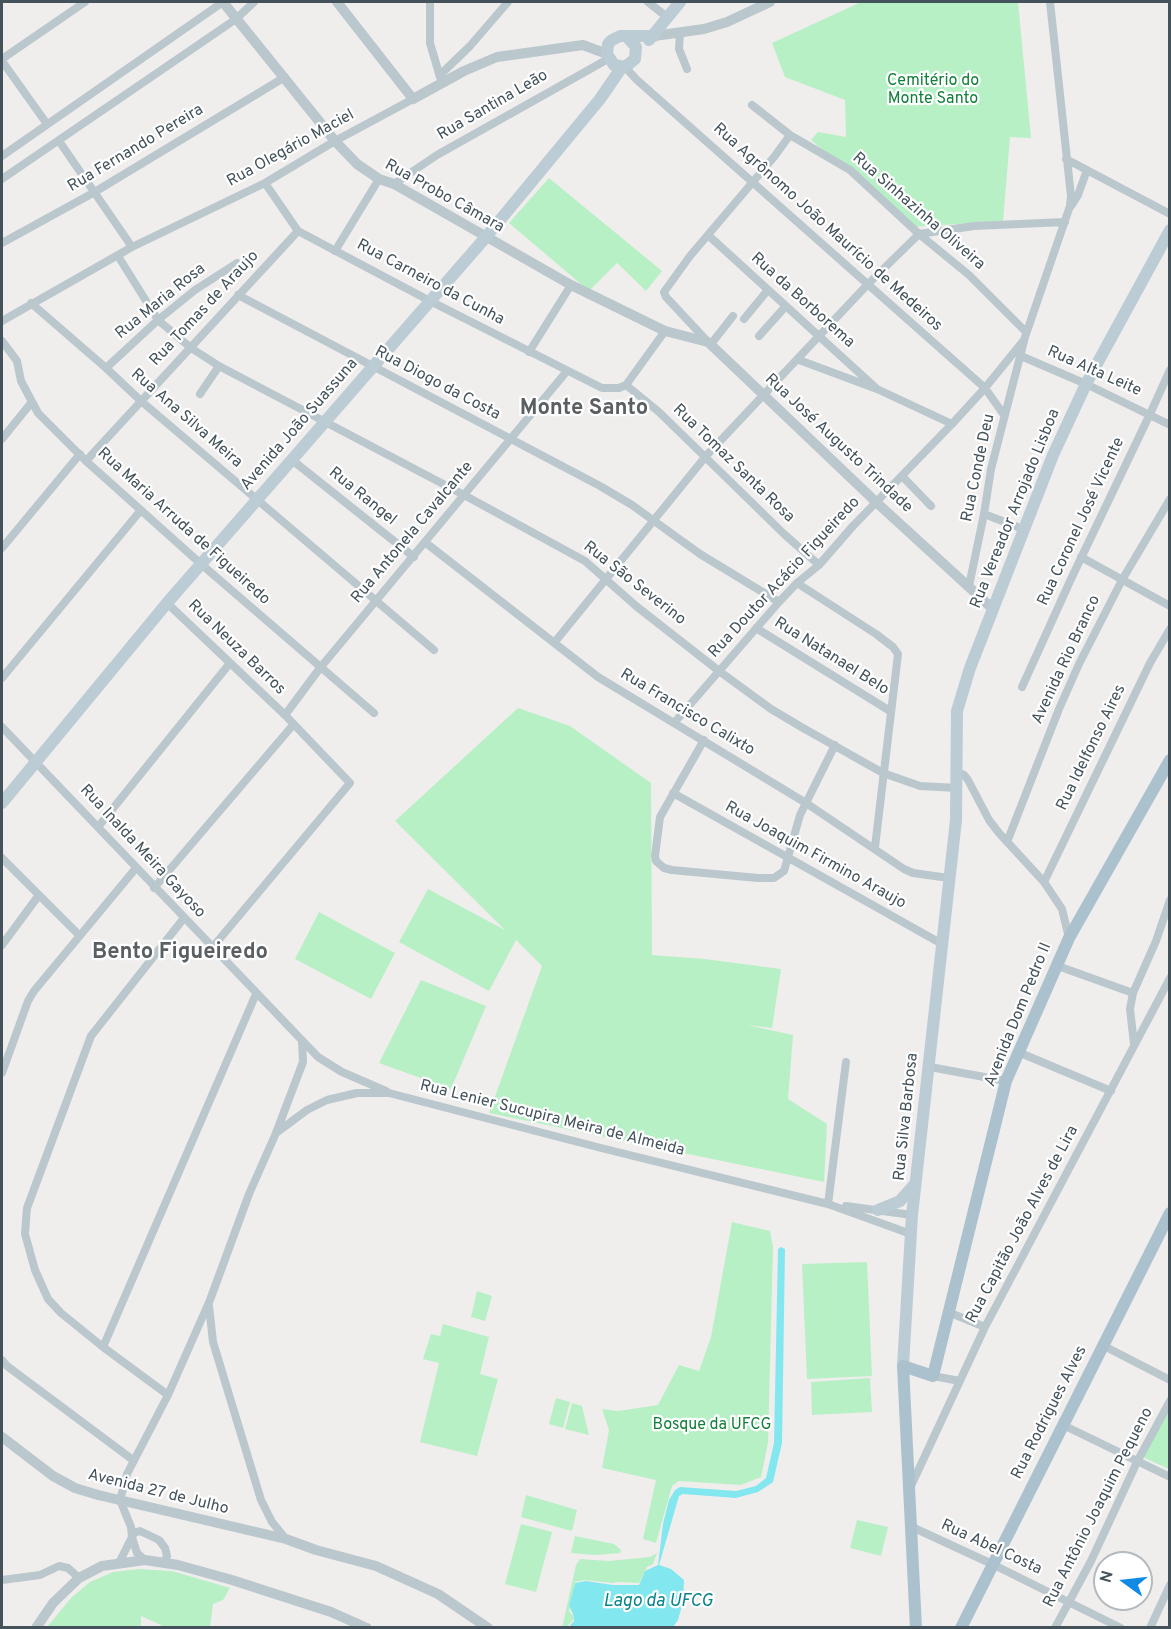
<!DOCTYPE html>
<meta charset="utf-8">
<style>
body{margin:0}
#map{position:relative;width:1171px;height:1629px;overflow:hidden;background:#f0eded;font-family:Overpass,sans-serif}
canvas{display:block}
.frame{position:absolute;inset:0;border:3px solid #44535b;pointer-events:none}
.north{position:absolute;left:1093px;top:1551px;width:60px;height:60px;box-sizing:border-box;background:#fff;border:2px solid #b4babd;border-radius:50%;rotate:285deg;font-size:16px;font-weight:700;line-height:24px;text-align:center;color:#44535b}
.north::after{content:'';display:block;margin:auto;width:21px;height:27px;background:#118ae6;clip-path:polygon(50% 0,100% 100%,50% 72%,0 100%)}
</style>
<div id="map">
<canvas width="1171" height="1629"></canvas>
<div class="frame"></div>
<div class="north">N</div>
</div>
<script>
const ctx = document.querySelector('canvas').getContext('2d');
ctx.lineJoin = 'round';
function fill(path, color) { ctx.fillStyle = color; ctx.fill(path, 'evenodd'); }
const poly = rows => new Path2D(rows.map(r => 'M' + r).join(''));
function trace(path, color, width, dash) { ctx.strokeStyle = color; ctx.lineWidth = width; ctx.lineCap = dash ? 'butt' : 'round'; ctx.setLineDash(dash || []); ctx.stroke(path); }
function label(font, color, halo, rows, align = 'center') {
  ctx.font = font + ' Overpass,sans-serif'; ctx.lineWidth = 4.5; ctx.setLineDash([]); ctx.textBaseline = 'middle'; ctx.strokeStyle = halo; ctx.fillStyle = color; for (const [text, x, y, turn = 0] of rows) {
    ctx.save(); ctx.translate(x, y); ctx.rotate((+turn || 0) * Math.PI / 180); ctx.textAlign = isNaN(turn) ? turn : align; if (halo) ctx.strokeText(text, 0, 0); ctx.fillText(text, 0, 0); ctx.restore();
  }
}
fill(poly([
 [861,2,1018,2,1031,138,1010,137,1003,221,913,227,811,140,818,132,846,137,845,100,785,77,772,43],
 [549,178,662,271,646,291,617,263,589,291,509,223],
 [518,708,570,726,651,783,652,955,705,959,781,969,772,1028,747,1025,793,1035,788,1099,827,1124,824,1182,489,1113,542,966,516,940,489,991,399,942,428,889,505,930,395,821],
 [319,912,395,953,371,999,295,959],
 [421,980,486,1006,451,1089,379,1063],
 [732,1222,770,1231,773,1247,768,1443,761,1477,741,1485,679,1481,672,1486,656,1543,643,1539,656,1480,602,1468,609,1430,602,1409,618,1411,658,1405,679,1365,699,1371,711,1337],
 [867,1262,872,1376,807,1379,802,1264],
 [477,1291,492,1296,485,1321,471,1317],
 [443,1324,489,1337,480,1374,498,1379,477,1456,420,1442,439,1363,423,1359,431,1334,440,1336],
 [870,1378,872,1412,812,1415,811,1382],
 [1169,1394,1169,1469,1138,1455],
 [556,1398,570,1402,563,1428,549,1424],
 [572,1403,582,1406,589,1435,565,1429],
 [526,1495,577,1510,572,1531,521,1517],
 [857,1520,888,1527,881,1556,850,1548],
 [521,1524,552,1532,536,1592,505,1584],
 [575,1536,614,1544,621,1550,620,1553,595,1555,571,1553],
 [657,1553,653,1564,647,1567,639,1583,617,1582,613,1583,584,1580,575,1582,569,1611,573,1616,573,1620,567,1627,562,1628,576,1565,580,1559,609,1561,650,1557],
 [139,1569,172,1571,230,1588,223,1600,213,1604,210,1627,165,1627,141,1616,141,1627,47,1627,71,1598,90,1582,113,1572]
]), '#b8f0c6');
fill(poly([
 [781,1247,785,1249,782,1443,773,1482,758,1492,736,1498,683,1494,679,1496,659,1565,671,1569,684,1580,683,1602,678,1620,673,1627,569,1627,574,1621,573,1614,569,1606,575,1583,586,1581,613,1585,639,1585,645,1571,658,1565,663,1524,669,1500,675,1490,680,1487,736,1491,756,1486,766,1478,774,1443,778,1249]
]), '#83e7ef');
trace(poly([
 [430,2,430,43,440,77],
 [648,2,667,17],
 [680,32,679,49,687,69],
 [2,59,85,2],
 [2,61,47,124],
 [625,67,637,80,985,388,1004,415],
 [440,75,470,46,508,2],
 [752,105,790,135,850,170,919,234,969,275,1026,332],
 [59,141,132,247],
 [2,156,223,2],
 [1066,159,1170,214],
 [2,179,236,19,254,2],
 [265,183,298,231,430,301,602,388,619,388,626,385,665,331],
 [394,184,437,155,608,59],
 [1071,206,1078,195,1087,170],
 [708,235,877,389],
 [2,243,93,193,285,77],
 [335,251,379,179],
 [118,256,158,320,191,348,219,366,464,495,585,561,636,606,719,671,771,709,803,728,883,773,920,786,958,788],
 [238,295,600,486,632,505,700,554,779,602],
 [31,303,106,368,141,401,434,650],
 [744,319,767,291],
 [2,321,132,247,265,183,335,141,413,99],
 [759,336,785,307],
 [2,341,17,361,21,381,38,413,86,461,201,564,374,713],
 [708,342,666,297,664,292,690,256,774,157,790,135],
 [711,344,733,316],
 [529,352,571,285],
 [1021,356,1086,384,1170,425],
 [799,360,877,389,952,424],
 [106,368,158,320,195,290,237,263],
 [626,385,659,412,784,534,819,565],
 [200,394,219,366],
 [2,439,31,403],
 [292,460,414,557],
 [86,461,298,231],
 [902,476,931,506],
 [984,514,1023,529],
 [426,543,598,677,806,803,904,869,913,873,949,878],
 [2,548,80,454],
 [1081,557,1170,606],
 [797,583,876,634,893,647,898,654,875,847],
 [969,586,984,514,991,469,1024,341],
 [167,603,285,715,350,783,212,948],
 [756,628,890,711],
 [554,643,706,456,868,284,919,234,974,226,1065,222],
 [2,678,141,510],
 [1022,687,1071,579,1150,414,1170,370],
 [285,715,320,668,567,371],
 [674,723,779,602,797,583,819,565,853,526,952,424,985,388,1024,340,1070,206,1071,196,1050,2],
 [2,727,318,1057,342,1072,386,1091],
 [704,740,660,817,655,856,656,861,664,868,672,870,758,878,774,878,784,871,800,815,835,745],
 [958,772,964,775,968,780,989,820,999,833,1044,882,1062,909,1069,938],
 [673,793,942,944],
 [98,827,230,663],
 [1007,842,1059,709,1079,664,1122,580,1170,499],
 [2,858,79,935],
 [1044,882,1150,663,1170,629],
 [154,888,293,725],
 [2,945,39,895],
 [1055,965,1133,993],
 [1134,1044,1130,1009,1133,993,1156,941,1170,900],
 [1018,1052,1111,1091],
 [930,1067,1006,1081],
 [2,1073,28,1001,34,991,136,868],
 [276,1133,307,1110,327,1100,357,1093,389,1093,601,1148,828,1204,911,1234],
 [828,1204,846,1062],
 [846,1206,912,1215],
 [209,1306,213,1342,261,1500,272,1522,286,1539],
 [948,1312,985,1327],
 [1102,1345,1170,1380],
 [103,1347,256,994],
 [2,1360,7,1366,133,1460],
 [933,1376,960,1381],
 [168,1395,103,1347,61,1313,48,1299,35,1270,25,1234,26,1220,27,1208,91,1036,184,918],
 [1063,1425,1170,1477],
 [910,1488,985,1327,1170,978],
 [912,1527,992,1564,1121,1628],
 [145,1560,137,1553,132,1537,134,1533,140,1531,159,1540,165,1548,167,1556,164,1562],
 [119,1563,132,1537,131,1527,120,1500,127,1474,168,1395,210,1300,249,1194,276,1133,303,1062,302,1041],
 [2,1580,40,1575,59,1566,68,1568,79,1578],
 [1055,1628,1091,1561,1137,1462,1170,1401],
 [1150,1628,1170,1585]
]), '#bac7cd', 8);
trace(poly([
 [223,2,335,141,357,164,379,179,394,184,571,285,665,331,708,342,876,502,993,609],
 [337,2,413,99,464,71,497,57,583,45,607,54],
 [654,36,704,29,727,22,770,2],
 [2,1437,53,1476,75,1488,98,1495,286,1539,316,1550,376,1566,438,1594,488,1628],
 [36,1628,53,1603,79,1578,102,1566,145,1560,178,1565,232,1580,331,1612,367,1628]
]), '#bac7cd', 10);
trace(poly([
 [628,38,636,47,635,59,625,67,614,65,607,54,608,44,612,40,620,36,654,36],
 [649,40,680,2],
 [2,803,167,603,486,237,600,99,622,67],
 [878,1210,900,1201,915,1184],
 [903,1366,912,1215,956,820,957,711,970,668,1053,455,1086,384,1170,230]
]), '#bcccd5', 12);
trace(poly([
 [916,1628,903,1366,933,1376,1006,1081,1069,938,1170,760],
 [961,1628,1170,1213]
]), '#abc1ce', 12);
label('16px', '#127f3a', '#fff', [
 ["Cemitério do",933,82],
 ["Monte Santo",933,100],
 ["Bosque da UFCG",712,1426]
]);
label('16px', '#44535b', '#fff', [
 ["Rua Santina Leão",493,106,-30],
 ["Rua Fernando Pereira",136,149,-31],
 ["Rua Olegário Maciel",291,149,-29],
 ["Rua Probo Câmara",444,197,29],
 ["Rua Sinhazinha Oliveira",918,212,41],
 ["Rua Agrônomo João Maurício de Medeiros",827,228,42],
 ["Rua Carneiro da Cunha",430,283,28],
 ["Rua da Borborema",802,301,42],
 ["Rua Maria Rosa",161,302,-39],
 ["Rua Tomas de Araujo",205,309,-47],
 ["Rua Alta Leite",1094,372,24],
 ["Rua Diogo da Costa",437,384,28],
 ["Rua Ana Silva Meira",186,419,41],
 ["Avenida João Suassuna",300,425,-49],
 ["Rua José Augusto Trindade",838,444,43],
 ["Rua Tomaz Santa Rosa",733,464,44],
 ["Rua Conde Deu",979,468,-78],
 ["Rua Rangel",362,497,39],
 ["Rua Vereador Arrojado Lisboa",1016,509,-68],
 ["Rua Coronel José Vicente",1082,522,-65],
 ["Rua Maria Arruda de Figueiredo",183,527,42],
 ["Rua Antonela Cavalcante",413,533,-50],
 ["Rua Doutor Acácio Figueiredo",785,578,-47],
 ["Rua São Severino",634,584,38],
 ["Rua Neuza Barros",236,648,44],
 ["Rua Natanael Belo",831,657,32],
 ["Avenida Rio Branco",1067,660,-65],
 ["Rua Francisco Calixto",687,713,31],
 ["Rua Idelfonso Aires",1092,748,-64],
 ["Rua Inalda Meira Gayoso",142,852,47],
 ["Rua Joaquim Firmino Araujo",815,856,29],
 ["Avenida Dom Pedro II",1019,1015,-68],
 ["Rua Silva Barbosa",907,1117,-84],
 ["Rua Lenier Sucupira Meira de Almeida",552,1119,14],
 ["Rua Capitão João Alves de Lira",1023,1225,-62],
 ["Rua Rodrigues Alves",1050,1413,-63],
 ["Avenida 27 de Julho",158,1493,14],
 ["Rua Antônio Joaquim Pequeno",1099,1508,-63],
 ["Rua Abel Costa",991,1548,25]
]);
label('italic 18px', '#08838e', '#fff', [
 ["Lago da UFCG",658,1602]
]);
label('bold 22px', '#595f62', '#fff', [
 ["Monte Santo",584,410],
 ["Bento Figueiredo",180,954]
]);
</script>
